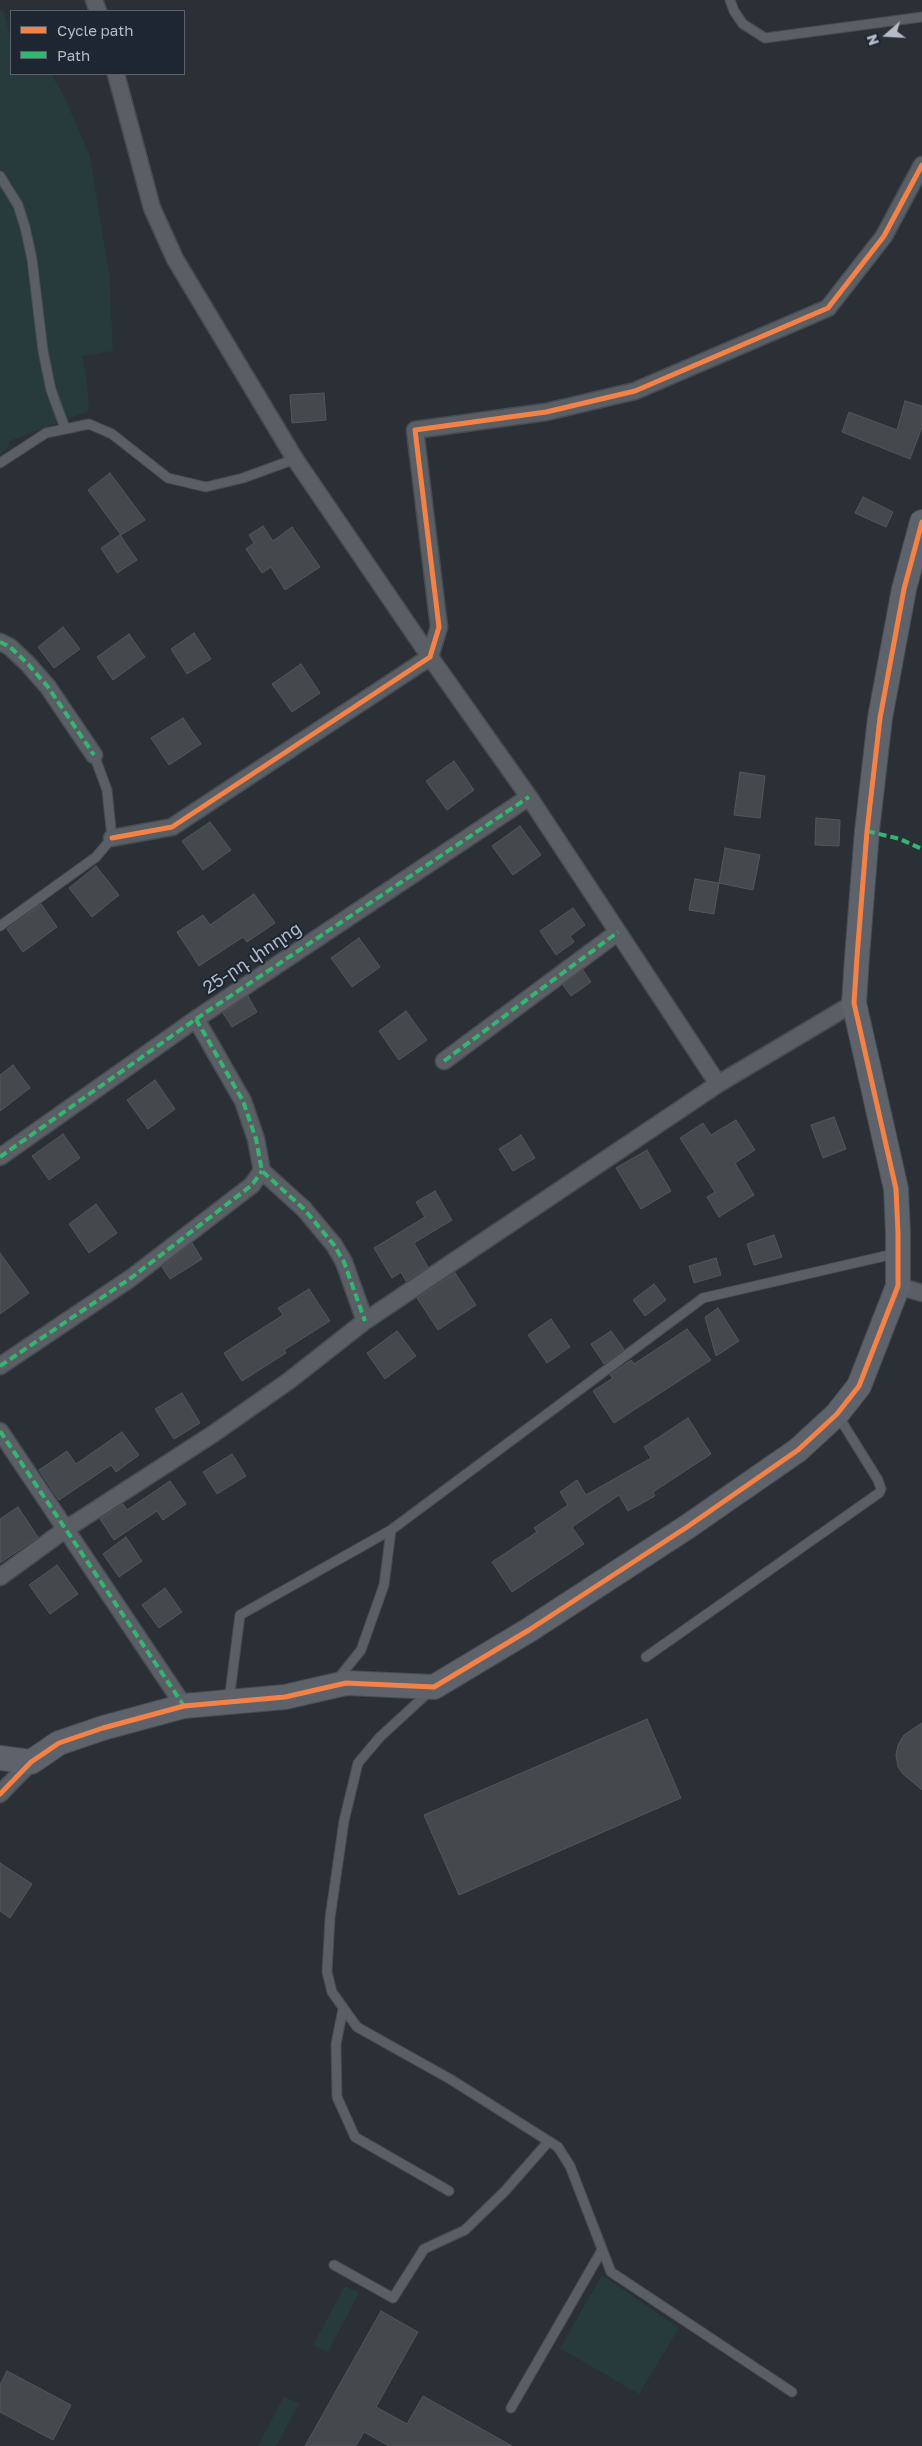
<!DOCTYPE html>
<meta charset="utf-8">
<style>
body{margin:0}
#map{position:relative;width:922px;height:2446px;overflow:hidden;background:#2a3036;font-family:"Golos Text",sans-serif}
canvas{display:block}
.legend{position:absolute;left:10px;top:10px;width:175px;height:65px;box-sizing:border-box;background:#1d2631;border:1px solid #59626d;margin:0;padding:6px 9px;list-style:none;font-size:15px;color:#b3bcc8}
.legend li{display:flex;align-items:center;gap:10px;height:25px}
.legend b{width:25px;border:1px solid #59626d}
.north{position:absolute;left:862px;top:10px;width:50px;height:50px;-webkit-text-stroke:4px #1d2631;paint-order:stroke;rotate:251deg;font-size:14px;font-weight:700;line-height:20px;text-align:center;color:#b3bcc8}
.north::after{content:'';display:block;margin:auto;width:18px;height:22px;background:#b3bcc8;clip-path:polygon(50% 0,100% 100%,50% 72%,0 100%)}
</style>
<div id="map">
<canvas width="922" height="2446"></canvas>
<ul class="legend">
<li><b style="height:6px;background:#f48246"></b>Cycle path</li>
<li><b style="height:6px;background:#33b770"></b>Path</li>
</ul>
<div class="north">N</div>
</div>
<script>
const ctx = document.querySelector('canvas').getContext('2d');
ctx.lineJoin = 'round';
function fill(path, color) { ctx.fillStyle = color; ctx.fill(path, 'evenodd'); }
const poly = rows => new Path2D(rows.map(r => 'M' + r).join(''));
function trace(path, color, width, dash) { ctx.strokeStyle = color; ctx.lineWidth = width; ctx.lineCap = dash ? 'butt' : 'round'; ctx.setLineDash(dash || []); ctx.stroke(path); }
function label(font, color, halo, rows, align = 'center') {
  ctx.font = font + ' "Golos Text","Noto Sans Armenian",sans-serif'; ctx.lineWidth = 4; ctx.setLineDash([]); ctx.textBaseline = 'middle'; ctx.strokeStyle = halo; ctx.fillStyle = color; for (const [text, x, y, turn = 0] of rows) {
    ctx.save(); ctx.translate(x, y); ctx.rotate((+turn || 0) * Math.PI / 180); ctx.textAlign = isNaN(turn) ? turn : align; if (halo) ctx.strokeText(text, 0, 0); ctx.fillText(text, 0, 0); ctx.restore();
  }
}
fill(poly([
 [0,10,4,12,11,40,11,74,51,74,62,92,90,156,109,273,113,351,82,356,87,383,89,411,10,441,9,446,0,454],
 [602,2275,679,2328,639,2394,560,2348],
 [345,2286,359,2293,328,2352,313,2345],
 [284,2396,299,2404,276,2446,258,2446]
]), '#273a3c');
const building = poly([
 [324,393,326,420,292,423,290,395,324,393],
 [905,401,922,406,922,427,910,459,842,432,849,412,897,430,905,401],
 [110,473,145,520,121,535,88,490,110,473],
 [863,497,893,512,886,527,855,513,863,497],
 [263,526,273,541,292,527,320,567,285,590,271,567,262,573,246,549,254,543,249,535,263,526],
 [120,535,137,560,117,573,101,548,120,535],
 [63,627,80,649,54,668,38,647,63,627],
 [194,633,211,659,187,674,171,649,194,633],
 [129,634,145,657,113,680,97,657,129,634],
 [301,664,320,693,292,712,272,684,301,664],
 [183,718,201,744,169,765,151,738,183,718],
 [454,761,474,790,447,810,426,781,454,761],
 [740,772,765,776,760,818,734,815,740,772],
 [816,818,840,820,839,846,815,845,816,818],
 [210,822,231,850,203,870,182,841,210,822],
 [520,826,541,855,513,875,492,846,520,826],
 [725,848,760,855,753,890,719,883,725,848],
 [96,866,119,895,92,917,69,888,96,866],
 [695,879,719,883,714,914,689,910,695,879],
 [254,894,275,923,247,942,243,937,199,966,177,932,203,915,210,925,254,894],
 [41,904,57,927,23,952,7,929,41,904],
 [573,908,585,925,570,936,574,942,556,955,540,931,573,908],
 [359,938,380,967,352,987,331,958,359,938],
 [583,970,591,982,571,996,563,985,583,970],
 [248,996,257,1012,232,1027,223,1013,248,996],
 [406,1011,427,1040,399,1060,379,1031,406,1011],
 [13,1065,30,1088,0,1111,0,1075,13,1065],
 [155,1080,175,1109,148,1129,127,1100,155,1080],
 [834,1117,846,1149,823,1158,811,1125,834,1117],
 [736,1120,755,1150,735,1163,754,1195,719,1217,707,1197,715,1192,680,1138,703,1123,711,1135,736,1120],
 [63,1134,80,1158,49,1180,32,1156,63,1134],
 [521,1135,535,1158,513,1171,499,1149,521,1135],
 [647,1150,671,1191,641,1209,616,1168,647,1150],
 [435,1191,452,1220,414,1243,428,1267,406,1281,401,1272,392,1278,374,1248,425,1217,416,1202,435,1191],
 [96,1204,117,1233,89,1253,69,1224,96,1204],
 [774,1235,782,1257,754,1265,747,1244,774,1235],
 [192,1243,202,1259,170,1279,162,1267,192,1243],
 [0,1253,29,1293,0,1314,0,1253],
 [716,1258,721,1275,694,1283,689,1266,716,1258],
 [455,1273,476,1305,438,1330,417,1298,455,1273],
 [654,1284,666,1300,645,1316,633,1300,654,1284],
 [309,1289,330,1321,284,1350,286,1353,242,1381,224,1353,283,1315,278,1308,309,1289],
 [718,1308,739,1341,716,1356,705,1317,718,1308],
 [551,1319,570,1347,547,1363,528,1335,551,1319],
 [687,1329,711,1360,614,1423,593,1391,613,1378,610,1375,631,1360,634,1364,687,1329],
 [397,1331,416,1356,385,1379,367,1353,397,1331],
 [611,1331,624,1349,604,1364,591,1344,611,1331],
 [182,1393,200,1423,174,1439,155,1409,182,1393],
 [688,1418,711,1454,653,1492,655,1496,628,1511,619,1495,572,1527,584,1544,512,1592,492,1562,537,1532,534,1528,568,1505,560,1492,577,1480,586,1495,651,1458,644,1447,688,1418],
 [122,1432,139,1455,116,1472,111,1465,59,1500,39,1470,67,1451,76,1464,122,1432],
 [232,1454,246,1476,217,1494,203,1472,232,1454],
 [170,1481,186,1504,163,1520,157,1511,114,1540,100,1519,123,1504,127,1510,170,1481],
 [18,1507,38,1537,0,1563,0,1519,18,1507],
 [126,1537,142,1561,119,1577,103,1554,126,1537],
 [57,1565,78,1594,50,1614,29,1585,57,1565],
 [165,1588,182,1612,159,1628,142,1605,165,1588],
 [647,1719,681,1798,459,1895,424,1815,647,1719],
 [922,1723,922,1790,903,1774,898,1767,896,1755,898,1745,904,1735,922,1723],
 [0,1863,32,1884,10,1918,0,1911,0,1863],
 [381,2311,418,2332,376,2407,407,2424,423,2396,512,2446,389,2446,364,2432,356,2446,305,2446,381,2311],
 [7,2371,71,2405,53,2440,0,2412,0,2385,7,2371]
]);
fill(building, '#44494e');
trace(building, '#52575e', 1);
const lane = poly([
 [730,0,734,11,743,24,765,38,922,17],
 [0,176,18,205,25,227,32,259,43,351,51,390,65,428],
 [0,463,46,433,89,424,112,434,168,478,206,487,243,478,295,459],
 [0,926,96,857,112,838,107,790,94,755],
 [646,1657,879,1493,881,1489,878,1480,837,1414],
 [337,1680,361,1650,384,1585,391,1530,703,1298,898,1253],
 [430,1691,380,1737,358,1763,344,1821,330,1918,327,1972,332,1992,357,2027,450,2079,558,2147,570,2166,611,2272,792,2392],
 [229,1701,240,1615,391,1530],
 [343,2009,336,2044,337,2097,355,2137,449,2191],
 [334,2265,393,2298,424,2249,465,2230,505,2191,549,2141],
 [511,2408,602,2250]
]);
const street = poly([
 [94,0,98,11],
 [116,74,152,208,175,259,295,459,430,657,529,797,718,1084],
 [0,642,10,647,28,664,48,687,94,755],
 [112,838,172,827,430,657,439,627,415,430,546,412,635,391,828,308,884,236,922,165],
 [196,1019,243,1101,256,1139,262,1171,304,1209,334,1245,344,1262,365,1321],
 [444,1061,618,932],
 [0,1157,196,1019,529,797],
 [898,1286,922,1293],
 [0,1366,131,1278,252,1185,262,1171],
 [0,1431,184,1706],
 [0,1577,66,1529,213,1434,290,1380,365,1321,718,1084,854,1003],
 [0,1794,31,1762]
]);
const secondary = poly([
 [0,1758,31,1762,59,1743,103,1728,184,1706,285,1697,346,1683,434,1687,529,1630,687,1527,798,1450,837,1414,859,1386,898,1286,898,1233,896,1189,854,1003,857,957,867,831,880,718,904,589,922,522]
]);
trace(lane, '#484c51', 11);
trace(street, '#484c51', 19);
trace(secondary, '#484c51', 26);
trace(lane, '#5a5e65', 9);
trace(street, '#5a5e65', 16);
trace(secondary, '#5e626a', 24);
trace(poly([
 [0,642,10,647,28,664,48,687,94,755],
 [867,831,900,839,922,849],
 [196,1019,243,1101,256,1139,262,1171,304,1209,334,1245,344,1262,365,1321],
 [444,1061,618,932],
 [0,1157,196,1019,529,797],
 [0,1366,131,1278,252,1185,262,1171],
 [0,1431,184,1706]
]), '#33b770', 4, [8, 4]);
trace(poly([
 [112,838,172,827,430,657,439,627,415,430,546,412,635,391,828,308,884,236,922,165],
 [0,1794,31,1762,59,1743,103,1728,184,1706,285,1697,346,1683,434,1687,529,1630,687,1527,798,1450,837,1414,859,1386,898,1286,898,1233,896,1189,854,1003,857,957,867,831,880,718,904,589,922,522]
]), '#f48246', 5);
label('18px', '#b3bcc8', '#1d2631', [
 ["25-րդ փողոց",252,958,-34]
]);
</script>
